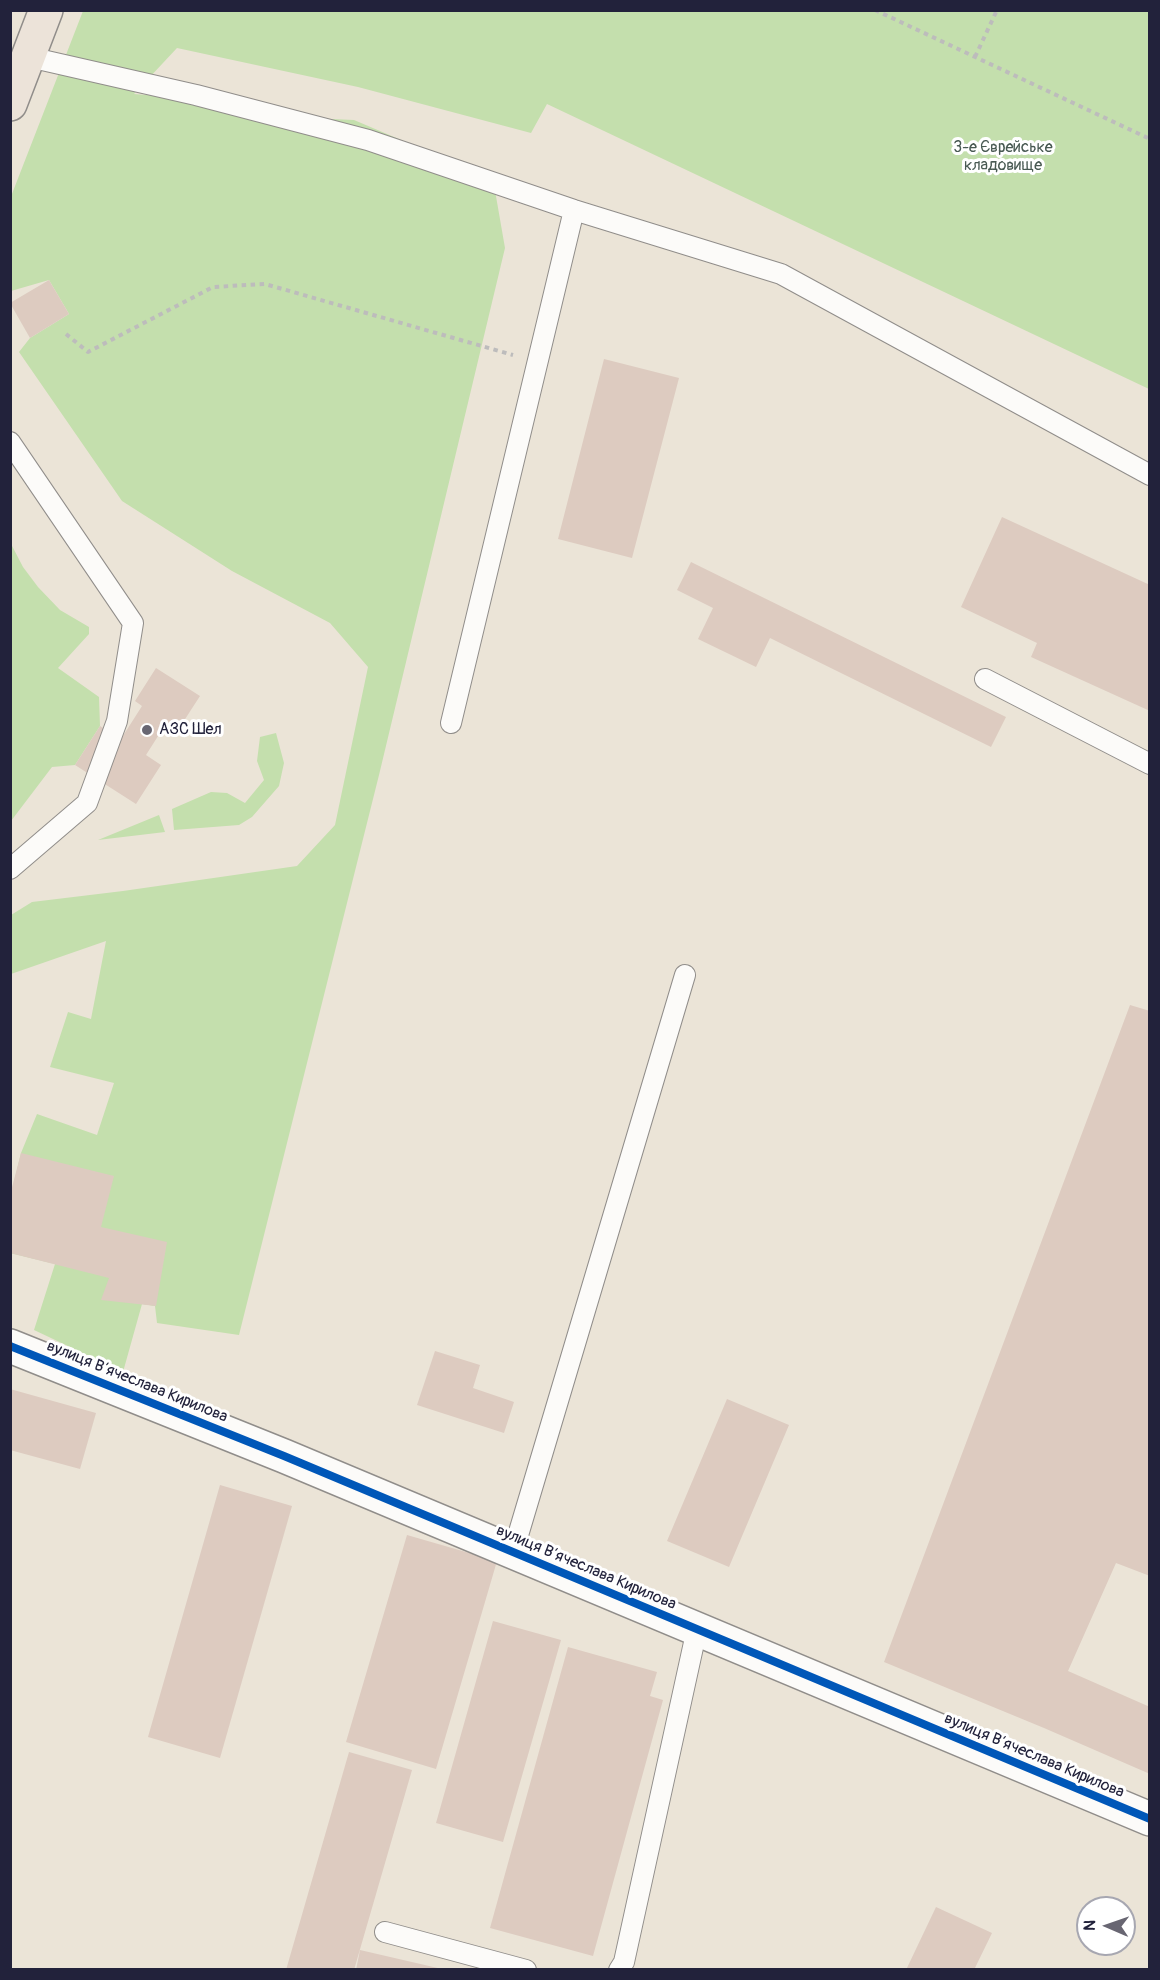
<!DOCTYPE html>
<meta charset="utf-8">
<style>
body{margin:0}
#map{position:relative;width:1160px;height:1980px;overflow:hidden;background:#ebe4d7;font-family:Pangolin,sans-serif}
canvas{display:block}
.frame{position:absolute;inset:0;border:12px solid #22223b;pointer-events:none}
.north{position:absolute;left:1076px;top:1896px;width:60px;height:60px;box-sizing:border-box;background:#fff;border:2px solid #a7a7b1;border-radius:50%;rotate:272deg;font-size:16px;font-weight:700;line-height:24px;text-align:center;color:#22223b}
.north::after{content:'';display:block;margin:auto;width:21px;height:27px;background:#686672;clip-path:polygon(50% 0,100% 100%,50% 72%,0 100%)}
</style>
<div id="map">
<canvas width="1160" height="1980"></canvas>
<div class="frame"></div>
<div class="north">N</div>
</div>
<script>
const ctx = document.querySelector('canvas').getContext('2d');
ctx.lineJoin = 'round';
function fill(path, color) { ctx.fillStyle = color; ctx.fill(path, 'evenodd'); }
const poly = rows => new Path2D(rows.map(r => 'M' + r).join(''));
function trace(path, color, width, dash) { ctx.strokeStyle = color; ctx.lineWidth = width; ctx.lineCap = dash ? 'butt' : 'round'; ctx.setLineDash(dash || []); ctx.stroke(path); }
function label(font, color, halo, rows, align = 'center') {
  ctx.font = font + ' Pangolin,sans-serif'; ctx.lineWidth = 6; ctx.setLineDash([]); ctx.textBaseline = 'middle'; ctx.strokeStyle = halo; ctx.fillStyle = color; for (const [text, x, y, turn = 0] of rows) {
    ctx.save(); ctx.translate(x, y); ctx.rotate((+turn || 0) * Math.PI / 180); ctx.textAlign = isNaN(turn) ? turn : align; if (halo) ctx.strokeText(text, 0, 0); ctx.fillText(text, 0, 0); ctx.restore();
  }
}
fill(poly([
 [83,11,1149,11,1149,389,547,104,531,133,358,87,177,48,134,94,244,103,310,118,354,120,493,179,505,248,379,775,239,1335,157,1323,155,1306,142,1304,123,1372,34,1330,55,1264,10,1253,11,1195,21,1153,37,1114,97,1135,114,1083,50,1067,68,1012,91,1019,106,941,11,974,11,915,32,902,123,891,297,866,335,825,368,667,330,623,232,571,122,501,19,352,30,338,69,314,49,280,11,291,10,199],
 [10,542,23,567,38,587,60,610,89,627,89,634,58,668,99,697,100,726,75,765,52,767,11,821],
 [276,733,284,763,279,786,252,817,239,825,174,830,172,809,211,792,227,793,245,803,264,780,257,761,260,737],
 [159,815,165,832,98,840]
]), '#c4dfad');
fill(poly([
 [49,280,69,314,30,338,10,303],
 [604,359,679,378,632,558,558,539],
 [1002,517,1150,585,1150,711,1031,657,1037,643,961,607],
 [691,562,1006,717,991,747,770,638,756,667,698,639,713,608,677,590],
 [156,668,200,696,178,730,167,722,146,755,161,765,136,804,75,765,100,726,121,739,142,706,135,701],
 [1130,1005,1150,1011,1150,1576,1116,1563,1068,1671,1150,1707,1150,1774,1044,1728,884,1662],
 [21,1153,114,1176,101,1227,167,1242,156,1306,101,1300,109,1278,10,1253,10,1195],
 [435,1351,480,1365,473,1388,514,1402,504,1433,417,1405],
 [10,1389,96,1413,80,1469,10,1450],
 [727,1399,789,1425,729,1567,667,1541],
 [220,1485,292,1506,220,1758,148,1737],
 [407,1535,497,1561,436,1769,346,1742],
 [493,1621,561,1640,503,1842,436,1823],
 [568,1647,657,1672,650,1696,663,1700,593,1956,490,1928],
 [349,1752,412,1770,354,1970,286,1970],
 [936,1907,992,1933,974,1970,906,1970],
 [360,1950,442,1969,442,1970,356,1970]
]), '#ddcbc0');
const lane = poly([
 [29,57,196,95,368,140,574,210,781,274,1150,475],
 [10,442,133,623,117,721,87,803,10,869],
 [985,679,1150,764],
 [451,723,574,210],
 [513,1552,685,975],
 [385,1932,526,1970],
 [619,1970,624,1962,697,1629]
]);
const street = poly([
 [10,1346,284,1456,1150,1819]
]);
const primary = poly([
 [10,104,46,10]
]);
trace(lane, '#908d8a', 22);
trace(street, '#908d8a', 36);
trace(primary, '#908d8a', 36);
trace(poly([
 [875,10,1150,139],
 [975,57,997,10],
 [66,334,88,352,213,287,265,284,513,355]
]), '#bdbcbc', 4, [4.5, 4.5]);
trace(lane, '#fcfbf9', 20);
trace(street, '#fcfbf9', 33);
trace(primary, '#ece3d9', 33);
trace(poly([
 [10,1346,284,1456,1150,1819]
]), '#0057b8', 8);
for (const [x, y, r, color] of [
 [147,730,6,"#686672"]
]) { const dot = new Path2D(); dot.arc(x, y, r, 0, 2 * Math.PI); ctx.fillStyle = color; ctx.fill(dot); trace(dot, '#fff', 2); }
label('16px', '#495a53', '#fff', [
 ["3-е Єврейське",1003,148],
 ["кладовище",1003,166]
]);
label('16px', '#22223b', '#fff', [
 ["АЗС Шел",159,730]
], 'left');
label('16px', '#22223b', '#fff', [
 ["вулиця Вʼячеслава Кирилова",137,1382,22],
 ["вулиця Вʼячеслава Кирилова",586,1568,23],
 ["вулиця Вʼячеслава Кирилова",1034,1756,23]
]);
</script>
